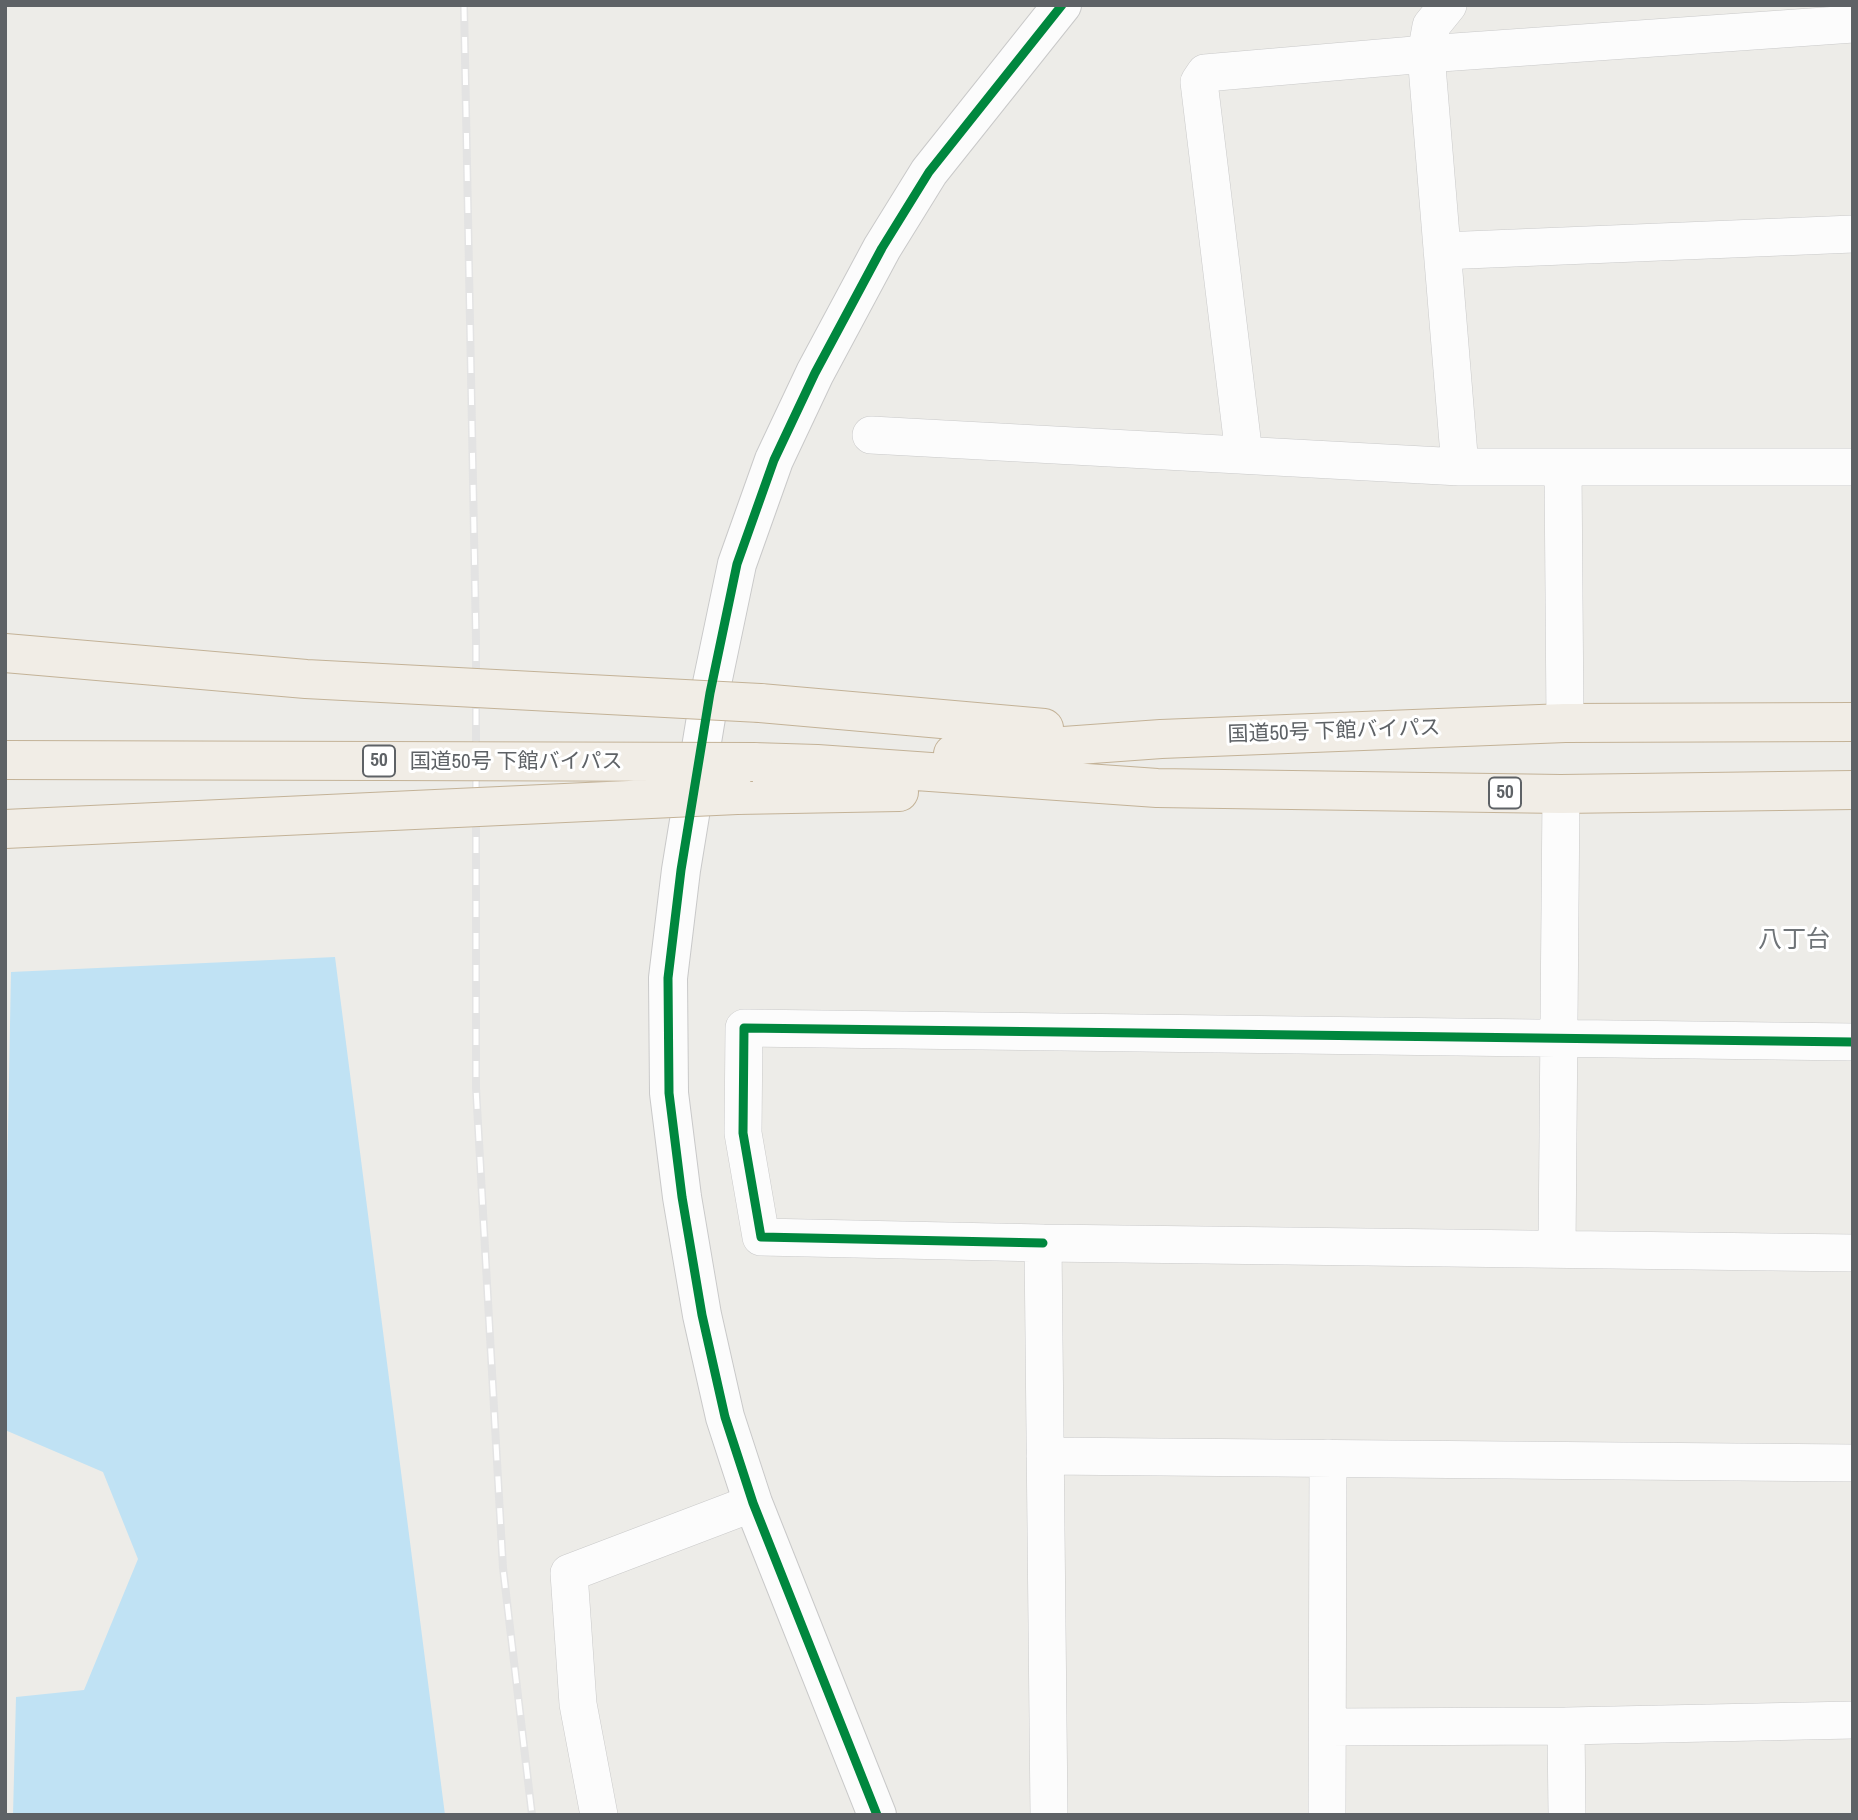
<!DOCTYPE html>
<meta charset="utf-8">
<style>
body{margin:0}
#map{position:relative;width:1858px;height:1820px;overflow:hidden;background:#edece8;font-family:"Archivo Narrow",sans-serif}
canvas{display:block}
.frame{position:absolute;inset:0;border:7px solid #5e6266;pointer-events:none}
</style>
<div id="map">
<canvas width="1858" height="1820"></canvas>
<div class="frame"></div>
</div>
<script>
const ctx = document.querySelector('canvas').getContext('2d');
ctx.lineJoin = 'round';
function fill(path, color) { ctx.fillStyle = color; ctx.fill(path, 'evenodd'); }
const poly = rows => new Path2D(rows.map(r => 'M' + r).join(''));
function trace(path, color, width, dash) { ctx.strokeStyle = color; ctx.lineWidth = width; ctx.lineCap = dash ? 'butt' : 'round'; ctx.setLineDash(dash || []); ctx.stroke(path); }
function label(font, color, halo, rows, align = 'center') {
  ctx.font = font + ' "Archivo Narrow","Noto Sans JP",sans-serif'; ctx.lineWidth = 6; ctx.setLineDash([]); ctx.textBaseline = 'middle'; ctx.strokeStyle = halo; ctx.fillStyle = color; for (const [text, x, y, turn = 0] of rows) {
    ctx.save(); ctx.translate(x, y); ctx.rotate((+turn || 0) * Math.PI / 180); ctx.textAlign = isNaN(turn) ? turn : align; if (halo) ctx.strokeText(text, 0, 0); ctx.fillText(text, 0, 0); ctx.restore();
  }
}
fill(poly([
 [335,957,445,1815,13,1815,16,1697,84,1690,138,1559,103,1472,5,1430,5,1288,11,972]
]), '#c0e2f4');
const minor = poly([
 [1448,5,1431,26,1426,54,1460,467],
 [1442,251,1853,234],
 [871,435,1460,467,1853,467],
 [1244,455,1199,82,1205,73,1426,54,1853,24],
 [1563,467,1565,723],
 [1043,1243,761,1237,743,1133,744,1028,1853,1042],
 [1557,1249,1561,794],
 [1045,1456,1853,1463],
 [1566,1726,1567,1815],
 [1328,1727,1566,1726,1853,1720],
 [599,1815,578,1704,569,1573,753,1503],
 [1049,1815,1043,1243,1853,1253],
 [1327,1815,1328,1458]
]);
const tertiary = poly([
 [877,1815,753,1503,725,1417,702,1315,682,1197,669,1093,668,978,681,870,710,693,737,564,774,460,815,373,882,248,929,172,1062,5]
]);
const trunk = poly([
 [760,703,1044,728],
 [953,754,1161,739,1565,723,1853,722],
 [753,762,817,764,1157,788,1561,794,1853,790],
 [737,795,899,792]
]);
trace(minor, '#c9c9c9', 38);
trace(tertiary, '#c9c9c9', 40);
trace(trunk, '#c3b297', 40);
trace(minor, '#fcfcfc', 37);
trace(tertiary, '#fcfcfc', 38);
trace(trunk, '#f1ede6', 38);
const rail = poly([
 [464,5,476,640,476,1088,503,1568,532,1815]
]);
trace(rail, '#e3e3e3', 8);
trace(rail, '#fff', 5, [16]);
const trunkBridge = poly([
 [5,653,306,679,760,703],
 [5,760,753,762],
 [5,829,737,795]
]);
trace(trunkBridge, '#c3b297', 40, []);
trace(trunkBridge, '#f1ede6', 38);
trace(poly([
 [1043,1243,761,1237,743,1133,744,1028,1853,1042],
 [877,1815,753,1503,725,1417,702,1315,682,1197,669,1093,668,978,681,870,710,693,737,564,774,460,815,373,882,248,929,172,1062,5]
]), '#00873e', 9);
for (const [x, y, w] of [
 [379,761,32],
 [1505,793,32]
]) { const box = new Path2D(); box.roundRect(x - w / 2, y - 15.5, w, 31, 5); ctx.fillStyle = '#fff'; ctx.fill(box); trace(box, '#5e6266', 2); }
label('bold 19px', '#5e6266', null, [
 ["50",379,761],
 ["50",1505,793]
]);
label('21px', '#5e6266', '#fff', [
 ["国道50号 下館バイパス",1334,732,-2],
 ["国道50号 下館バイパス",516,762]
]);
label('24px', '#6f7478', '#fff', [
 ["八丁台",1794,941]
]);
</script>
